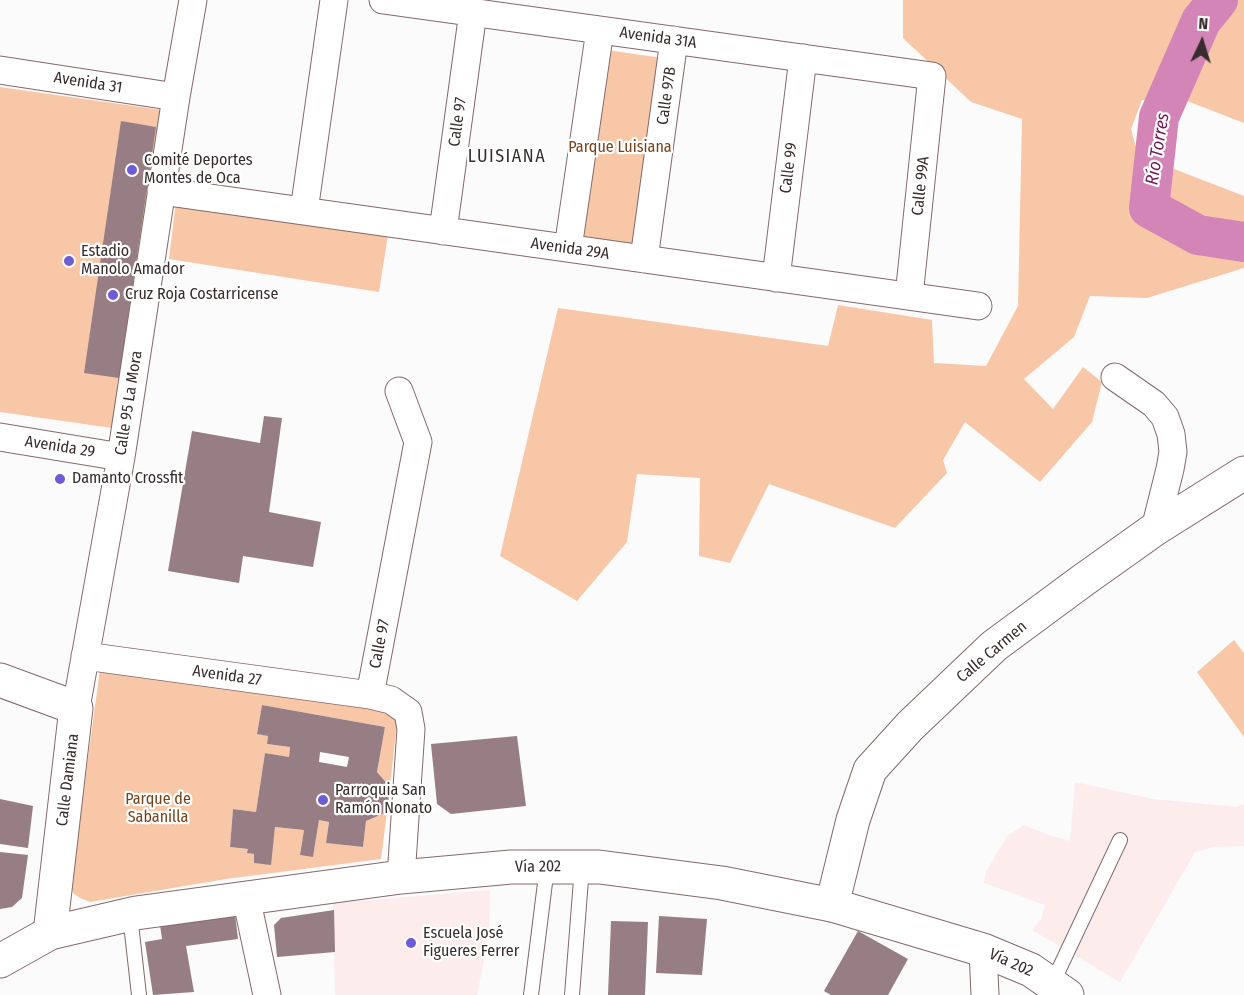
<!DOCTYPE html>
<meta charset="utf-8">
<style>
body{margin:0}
#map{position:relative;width:1244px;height:995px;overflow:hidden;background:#fbfbfb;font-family:"Fira Sans Condensed",sans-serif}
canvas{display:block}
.north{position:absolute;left:1172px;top:12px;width:60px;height:60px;-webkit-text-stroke:4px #fff;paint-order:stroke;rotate:4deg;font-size:16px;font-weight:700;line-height:24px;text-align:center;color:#382c2c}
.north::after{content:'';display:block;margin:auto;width:21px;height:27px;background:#382c2c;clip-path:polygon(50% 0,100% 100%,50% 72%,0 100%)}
</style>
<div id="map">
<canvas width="1244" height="995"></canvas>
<div class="north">N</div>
</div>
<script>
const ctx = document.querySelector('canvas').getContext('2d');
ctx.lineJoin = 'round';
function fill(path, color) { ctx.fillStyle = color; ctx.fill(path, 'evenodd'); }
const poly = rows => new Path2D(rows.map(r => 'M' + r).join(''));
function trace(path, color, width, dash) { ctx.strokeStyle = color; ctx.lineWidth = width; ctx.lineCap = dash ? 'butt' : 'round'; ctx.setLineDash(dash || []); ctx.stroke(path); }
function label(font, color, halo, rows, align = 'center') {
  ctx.font = font + ' "Fira Sans Condensed",sans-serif'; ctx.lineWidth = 4.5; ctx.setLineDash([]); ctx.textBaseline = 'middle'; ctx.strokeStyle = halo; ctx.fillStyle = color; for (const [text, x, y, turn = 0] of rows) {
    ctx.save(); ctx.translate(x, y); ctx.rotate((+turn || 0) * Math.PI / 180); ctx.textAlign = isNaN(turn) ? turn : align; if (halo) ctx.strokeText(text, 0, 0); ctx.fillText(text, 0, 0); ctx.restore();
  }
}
fill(poly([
 [1075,782,1153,799,1236,807,1244,804,1244,846,1215,847,1195,852,1120,982,1032,930,1041,919,1045,905,984,883,986,872,1007,836,1024,825,1051,836,1070,841],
 [490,890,489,935,477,995,335,995,333,903]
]), '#fceceb');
fill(poly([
 [903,0,1244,0,1244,123,1187,101,1142,100,1131,129,1138,155,1244,196,1244,268,1147,298,1090,296,1074,337,1024,379,1053,409,1083,367,1102,382,1092,422,1040,482,965,422,943,460,947,473,895,528,769,484,730,563,699,556,700,478,637,474,627,542,577,601,500,556,558,308,828,346,838,305,932,320,934,363,986,366,1018,306,1022,119,971,102,903,38],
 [607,50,662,58,633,245,578,237],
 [0,87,162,110,112,428,0,412],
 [176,201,388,235,379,292,169,259],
 [1234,640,1244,653,1244,737,1197,672],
 [100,669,385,707,392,713,397,722,390,787,377,772,385,727,262,705,257,734,268,736,267,744,290,747,289,757,265,753,256,812,233,809,230,847,248,849,248,853,254,854,254,863,270,864,275,827,304,830,300,855,313,856,319,820,329,822,326,843,363,847,366,821,387,812,381,859,226,879,90,902,80,898,73,893,71,885]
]), '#f7c7a7');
trace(poly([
 [1218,0,1201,21,1159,117,1149,208,1198,235,1244,242]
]), '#d285b6', 40);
fill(poly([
 [121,121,156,127,119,378,84,373],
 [264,416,282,418,269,512,321,522,313,567,243,556,239,583,168,571,192,431,260,443],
 [262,705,385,727,377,772,390,787,387,812,366,821,363,847,326,843,329,822,319,820,313,857,300,855,304,830,275,827,271,865,254,863,254,854,247,853,248,849,230,847,233,809,256,812,265,753,289,757,290,747,267,744,268,736,257,734],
 [320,752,349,757,347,767,319,762],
 [517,736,526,806,451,814,437,804,431,744],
 [0,799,33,806,28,848,0,844],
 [0,852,28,855,22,898,12,907,0,909],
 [334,910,335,952,277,957,274,925,281,918],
 [235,914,238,939,186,946,194,992,153,995,145,942,162,939,160,925],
 [659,916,707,919,702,975,656,973],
 [611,921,648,922,645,995,608,995],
 [858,931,908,959,888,995,831,995,824,991]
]), '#977d84');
const service = poly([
 [130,915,139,995],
 [1052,984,1120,840],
 [531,995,547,867],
 [572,995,582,867]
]);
const minor = poly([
 [383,0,932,76,909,296],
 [0,70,176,97],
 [161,191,978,306],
 [304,211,334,0],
 [443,231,473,12],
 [568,248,600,30],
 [644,259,674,40],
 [776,278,803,58],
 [1115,377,1154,404,1165,417,1171,434,1173,452,1170,469,1155,529],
 [0,437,121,457],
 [85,656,370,695,391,700,408,712,411,729,401,877],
 [370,695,418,442,399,391],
 [76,708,121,457,176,97,193,0],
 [246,897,267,995],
 [983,950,985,995]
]);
const tertiary = poly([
 [0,680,76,708,50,933],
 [832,905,853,820,870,770,910,726,994,646,1082,581,1155,529,1244,473]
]);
const secondary = poly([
 [0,961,50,933,136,913,401,877,511,867,599,867,722,883,832,905,983,950,1031,970,1067,995]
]);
trace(service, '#846969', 16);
trace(minor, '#846969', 29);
trace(tertiary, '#846969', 35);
trace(secondary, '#846969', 35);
trace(service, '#fff', 14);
trace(minor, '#fff', 27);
trace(tertiary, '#fff', 33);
trace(secondary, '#fff', 33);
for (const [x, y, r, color] of [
 [132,170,6,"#6d5cd5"],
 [69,261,6,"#6d5cd5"],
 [113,295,6,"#6d5cd5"],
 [60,479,6,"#6d5cd5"],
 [323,800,6,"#6d5cd5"],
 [411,943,6,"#6d5cd5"]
]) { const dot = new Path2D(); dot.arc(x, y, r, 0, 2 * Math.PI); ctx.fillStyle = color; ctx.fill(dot); trace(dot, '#fff', 2); }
label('16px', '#382c2c', '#fff', [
 ["Avenida 31A",658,38,8],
 ["Avenida 31",88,83,9],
 ["Calle 97B",667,96,-82],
 ["Calle 97",458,122,-82],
 ["Calle 99",789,168,-83],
 ["Calle 99A",921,186,-84],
 ["Avenida 29A",570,249,8],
 ["Calle 95 La Mora",129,403,-81],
 ["Avenida 29",60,447,9],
 ["Calle 97",380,644,-79],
 ["Calle Carmen",992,652,-40],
 ["Avenida 27",227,676,8],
 ["Calle Damiana",68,780,-83],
 ["Vía 202",538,867,-1],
 ["Vía 202",1011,963,24]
]);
label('16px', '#75441d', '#fff', [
 ["Parque Luisiana",620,148],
 ["Parque de",158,800],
 ["Sabanilla",158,818]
]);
label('16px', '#382c2c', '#fff', [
 ["Comité Deportes",144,161],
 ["Montes de Oca",144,179],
 ["Estadio",81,252],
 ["Manolo Amador",81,270],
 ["Cruz Roja Costarricense",125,295],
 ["Damanto Crossfit",72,479],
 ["Parroquia San",335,791],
 ["Ramón Nonato",335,809],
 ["Escuela José",423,934],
 ["Figueres Ferrer",423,952]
], 'left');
label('italic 18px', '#721759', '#fff', [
 ["Río Torres",1158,149,-81]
]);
ctx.letterSpacing = '1.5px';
label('18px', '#382c2c', '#fff', [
 ["LUISIANA",507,157]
]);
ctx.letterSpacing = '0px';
</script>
